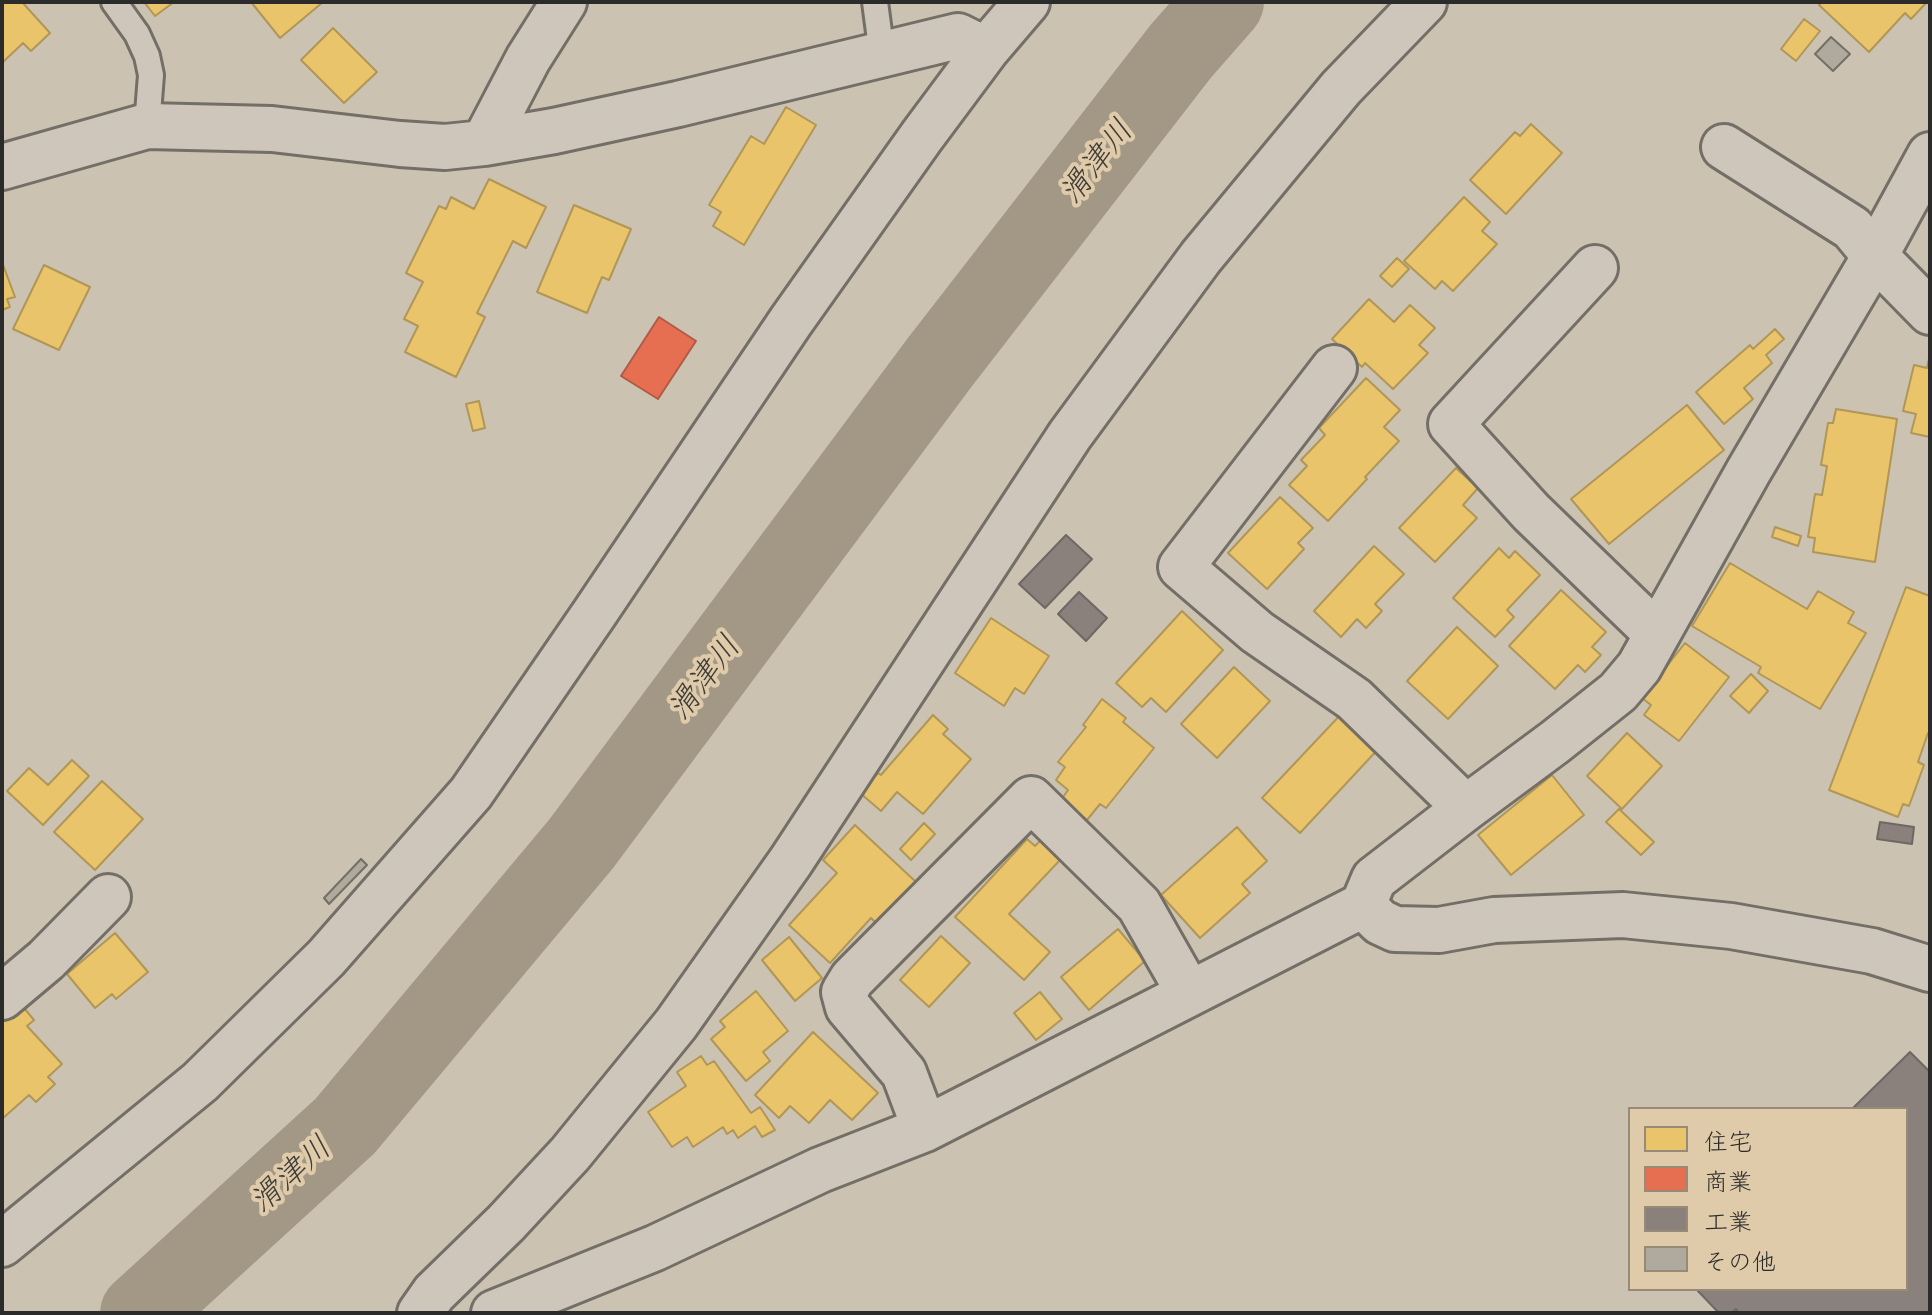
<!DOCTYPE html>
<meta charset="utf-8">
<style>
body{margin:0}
#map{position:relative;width:1932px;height:1315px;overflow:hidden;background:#ccc2b1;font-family:"Comic Neue","Klee One",sans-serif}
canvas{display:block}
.frame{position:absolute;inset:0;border:4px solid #2b2b2b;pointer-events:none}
.legend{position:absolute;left:1628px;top:1107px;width:280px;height:184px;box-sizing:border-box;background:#dfcbaa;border:2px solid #978b77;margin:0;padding:10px 14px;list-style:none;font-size:24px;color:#2b2b2b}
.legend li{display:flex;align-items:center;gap:16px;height:40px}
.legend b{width:40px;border:2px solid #978b77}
</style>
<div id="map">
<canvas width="1932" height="1315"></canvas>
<div class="frame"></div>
<ul class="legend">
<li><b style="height:22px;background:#e9c46a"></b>住宅</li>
<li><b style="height:22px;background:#e76f51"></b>商業</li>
<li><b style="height:22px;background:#8a817c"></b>工業</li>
<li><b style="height:22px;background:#b0a99d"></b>その他</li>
</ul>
</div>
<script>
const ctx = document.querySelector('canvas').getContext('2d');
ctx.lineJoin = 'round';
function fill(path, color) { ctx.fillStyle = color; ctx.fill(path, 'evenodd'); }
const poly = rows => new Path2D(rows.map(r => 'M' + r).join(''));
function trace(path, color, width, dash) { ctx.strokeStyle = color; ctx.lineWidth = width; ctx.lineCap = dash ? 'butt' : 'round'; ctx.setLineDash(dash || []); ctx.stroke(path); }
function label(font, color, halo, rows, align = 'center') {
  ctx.font = font + ' "Comic Neue","Klee One",sans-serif'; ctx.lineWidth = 8; ctx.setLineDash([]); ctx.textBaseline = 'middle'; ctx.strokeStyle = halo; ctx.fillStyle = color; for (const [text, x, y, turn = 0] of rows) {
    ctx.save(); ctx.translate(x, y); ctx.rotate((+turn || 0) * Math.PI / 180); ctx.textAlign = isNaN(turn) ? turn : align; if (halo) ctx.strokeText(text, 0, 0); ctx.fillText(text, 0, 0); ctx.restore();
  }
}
const homes = poly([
 [2,2,22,2,50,33,31,51,23,43,2,63,2,2],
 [144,2,174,2,155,16,144,2],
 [251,2,323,2,280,38,251,2],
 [1822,2,1927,2,1911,19,1905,13,1869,52,1819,5,1822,2],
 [1804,19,1820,31,1796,61,1781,49,1804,19],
 [333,28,377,72,344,103,301,60,333,28],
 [786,107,816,125,744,245,713,226,721,212,709,205,751,136,764,144,786,107],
 [1531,124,1562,153,1506,214,1470,180,1515,132,1520,136,1531,124],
 [489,179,546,207,526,248,513,241,477,313,485,317,456,377,405,352,418,326,404,319,423,282,406,273,439,206,446,209,451,197,474,209,489,179],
 [1464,197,1490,222,1482,231,1497,244,1453,291,1442,281,1435,289,1404,261,1464,197],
 [574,205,631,229,609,280,602,277,587,313,537,292,574,205],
 [1397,258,1409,269,1392,287,1380,276,1397,258],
 [2,262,15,297,7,299,10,307,2,310,2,262],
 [44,265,90,287,59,350,13,329,44,265],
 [1369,299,1394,322,1410,305,1435,328,1419,345,1428,353,1393,389,1365,363,1362,367,1332,339,1369,299],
 [1775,329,1784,339,1766,355,1772,363,1744,388,1753,399,1724,424,1696,392,1750,345,1753,349,1775,329],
 [1930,354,1930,437,1911,433,1916,414,1903,411,1914,365,1927,368,1930,354],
 [1366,378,1400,410,1384,427,1399,441,1365,477,1367,479,1328,521,1289,485,1307,466,1301,460,1325,435,1319,428,1366,378],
 [479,401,485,428,473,431,466,404,479,401],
 [1687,405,1724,450,1609,544,1571,499,1687,405],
 [1836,409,1897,419,1875,562,1813,552,1815,538,1808,537,1815,494,1822,495,1827,466,1821,465,1828,423,1833,423,1836,409],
 [1456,468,1478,488,1463,505,1477,518,1435,562,1399,528,1456,468],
 [1280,497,1313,528,1298,543,1304,549,1267,589,1228,553,1280,497],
 [1775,527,1801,536,1798,546,1772,537,1775,527],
 [1374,546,1404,574,1375,604,1382,611,1366,628,1357,619,1341,637,1314,611,1374,546],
 [1499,548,1509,558,1515,551,1540,575,1507,610,1514,617,1495,637,1453,598,1499,548],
 [1730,563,1807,609,1818,591,1854,612,1848,623,1866,633,1820,709,1758,673,1761,667,1692,626,1730,563],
 [1906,587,1930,596,1930,734,1928,733,1918,762,1924,765,1909,806,1903,804,1898,817,1829,790,1906,587],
 [1561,590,1606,632,1592,647,1601,655,1585,672,1578,665,1555,689,1509,646,1561,590],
 [1182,611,1223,650,1166,712,1151,698,1142,707,1116,683,1182,611],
 [991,618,1049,656,1024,694,1015,688,1004,706,955,673,991,618],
 [1457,627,1498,666,1448,719,1407,681,1457,627],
 [1685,643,1729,677,1679,741,1644,715,1651,705,1642,698,1685,643],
 [1234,667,1270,701,1217,758,1181,724,1234,667],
 [1751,674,1768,691,1749,713,1730,696,1751,674],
 [1102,699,1126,718,1123,722,1154,748,1106,808,1100,804,1087,820,1061,800,1068,790,1056,780,1065,767,1058,762,1086,727,1083,725,1102,699],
 [1344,711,1381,746,1300,833,1262,798,1344,711],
 [933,715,948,729,943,734,971,759,923,814,897,792,881,811,860,793,878,773,881,775,933,715],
 [1627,733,1662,766,1622,809,1587,776,1627,733],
 [72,760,89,776,43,825,7,791,29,768,48,785,72,760],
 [1552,775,1584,815,1511,875,1478,835,1552,775],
 [102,781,143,819,95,870,54,832,102,781],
 [1619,809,1654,842,1641,855,1606,822,1619,809],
 [924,823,935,834,911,860,900,849,924,823],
 [855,825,916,882,877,924,871,918,830,963,789,925,837,873,823,860,855,825],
 [1237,827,1267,861,1242,884,1250,893,1200,938,1161,895,1237,827],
 [1027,839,1035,846,1041,840,1061,859,1009,914,1050,952,1024,980,955,917,1027,839],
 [1118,929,1145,961,1089,1010,1061,977,1118,929],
 [115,933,148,972,116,999,112,994,95,1008,67,974,115,933],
 [941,936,970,963,929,1007,900,980,941,936],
 [789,937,822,978,795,1001,762,960,789,937],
 [756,991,788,1031,763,1052,770,1061,746,1081,711,1039,725,1027,720,1021,756,991],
 [1040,992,1062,1019,1036,1040,1014,1013,1040,992],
 [19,1002,34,1020,27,1026,62,1064,48,1077,55,1084,36,1102,29,1095,2,1119,2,1018,19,1002],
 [813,1032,878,1093,852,1120,830,1100,809,1123,790,1106,779,1118,755,1095,813,1032],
 [701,1056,707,1065,714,1061,751,1113,760,1107,775,1130,762,1137,755,1126,738,1138,733,1130,727,1134,723,1127,693,1147,687,1137,672,1147,648,1112,686,1086,677,1072,701,1056]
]);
fill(homes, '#e9c46a');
trace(homes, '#b09657', 2);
const shops = poly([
 [659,317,696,341,658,399,621,376,659,317]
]);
fill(shops, '#e76f51');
trace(shops, '#af5b46', 2);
const industry = poly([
 [1066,535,1092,559,1045,608,1019,584,1066,535],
 [1079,592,1107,618,1086,641,1058,614,1079,592],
 [1880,822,1914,827,1912,844,1877,839,1880,822],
 [1910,1052,1929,1071,1930,1070,1930,1313,1739,1313,1736,1309,1732,1313,1719,1313,1696,1289,1906,1289,1906,1109,1852,1109,1910,1052]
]);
fill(industry, '#8a817c');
trace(industry, '#6e6764', 2);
trace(poly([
 [140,1313,345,1126,581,844,940,362,1181,51,1224,2]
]), '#a39886', 80);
const building = poly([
 [1831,37,1850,54,1833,71,1815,54,1831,37],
 [361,859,367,865,329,904,324,898,361,859]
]);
fill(building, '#b0a99d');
trace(building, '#736f67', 2);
const lane = poly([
 [114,2,137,34,147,56,151,75,147,126],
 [875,2,882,55]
]);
const street = poly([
 [484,143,528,59,564,2],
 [1724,147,1852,228,1875,256,1930,312],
 [2,167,147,126,272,129,400,144,445,147,484,143,554,131,678,104,958,36,986,50],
 [1595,268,1451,424,1531,512,1657,634],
 [1334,368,1181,567,1257,632,1354,699,1466,808],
 [1363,905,1380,922,1395,929,1439,930,1494,920,1623,915,1731,926,1872,951,1930,969],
 [2,997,46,960,108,897],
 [925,1129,904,1073,848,1007,844,992,852,979,1031,799,1139,905,1189,993],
 [2,1244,200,1082,326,958,471,793,594,614,791,321,922,136,986,50,1027,2],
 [420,1313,434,1293,506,1223,570,1154,676,1024,791,861,1070,435,1201,257,1341,88,1424,2],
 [494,1313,655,1248,820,1170,925,1129,1363,905,1374,879,1466,808,1555,742,1618,692,1639,667,1748,472,1875,256,1930,155]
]);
trace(lane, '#736f67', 30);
trace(street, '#736f67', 50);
trace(lane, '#cec6ba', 24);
trace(street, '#cec6ba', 44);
label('italic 32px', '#3f3d39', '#dfcbaa', [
 ["滑津川",1097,162,-52],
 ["滑津川",705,678,-53],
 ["滑津川",291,1175,-42]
]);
</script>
